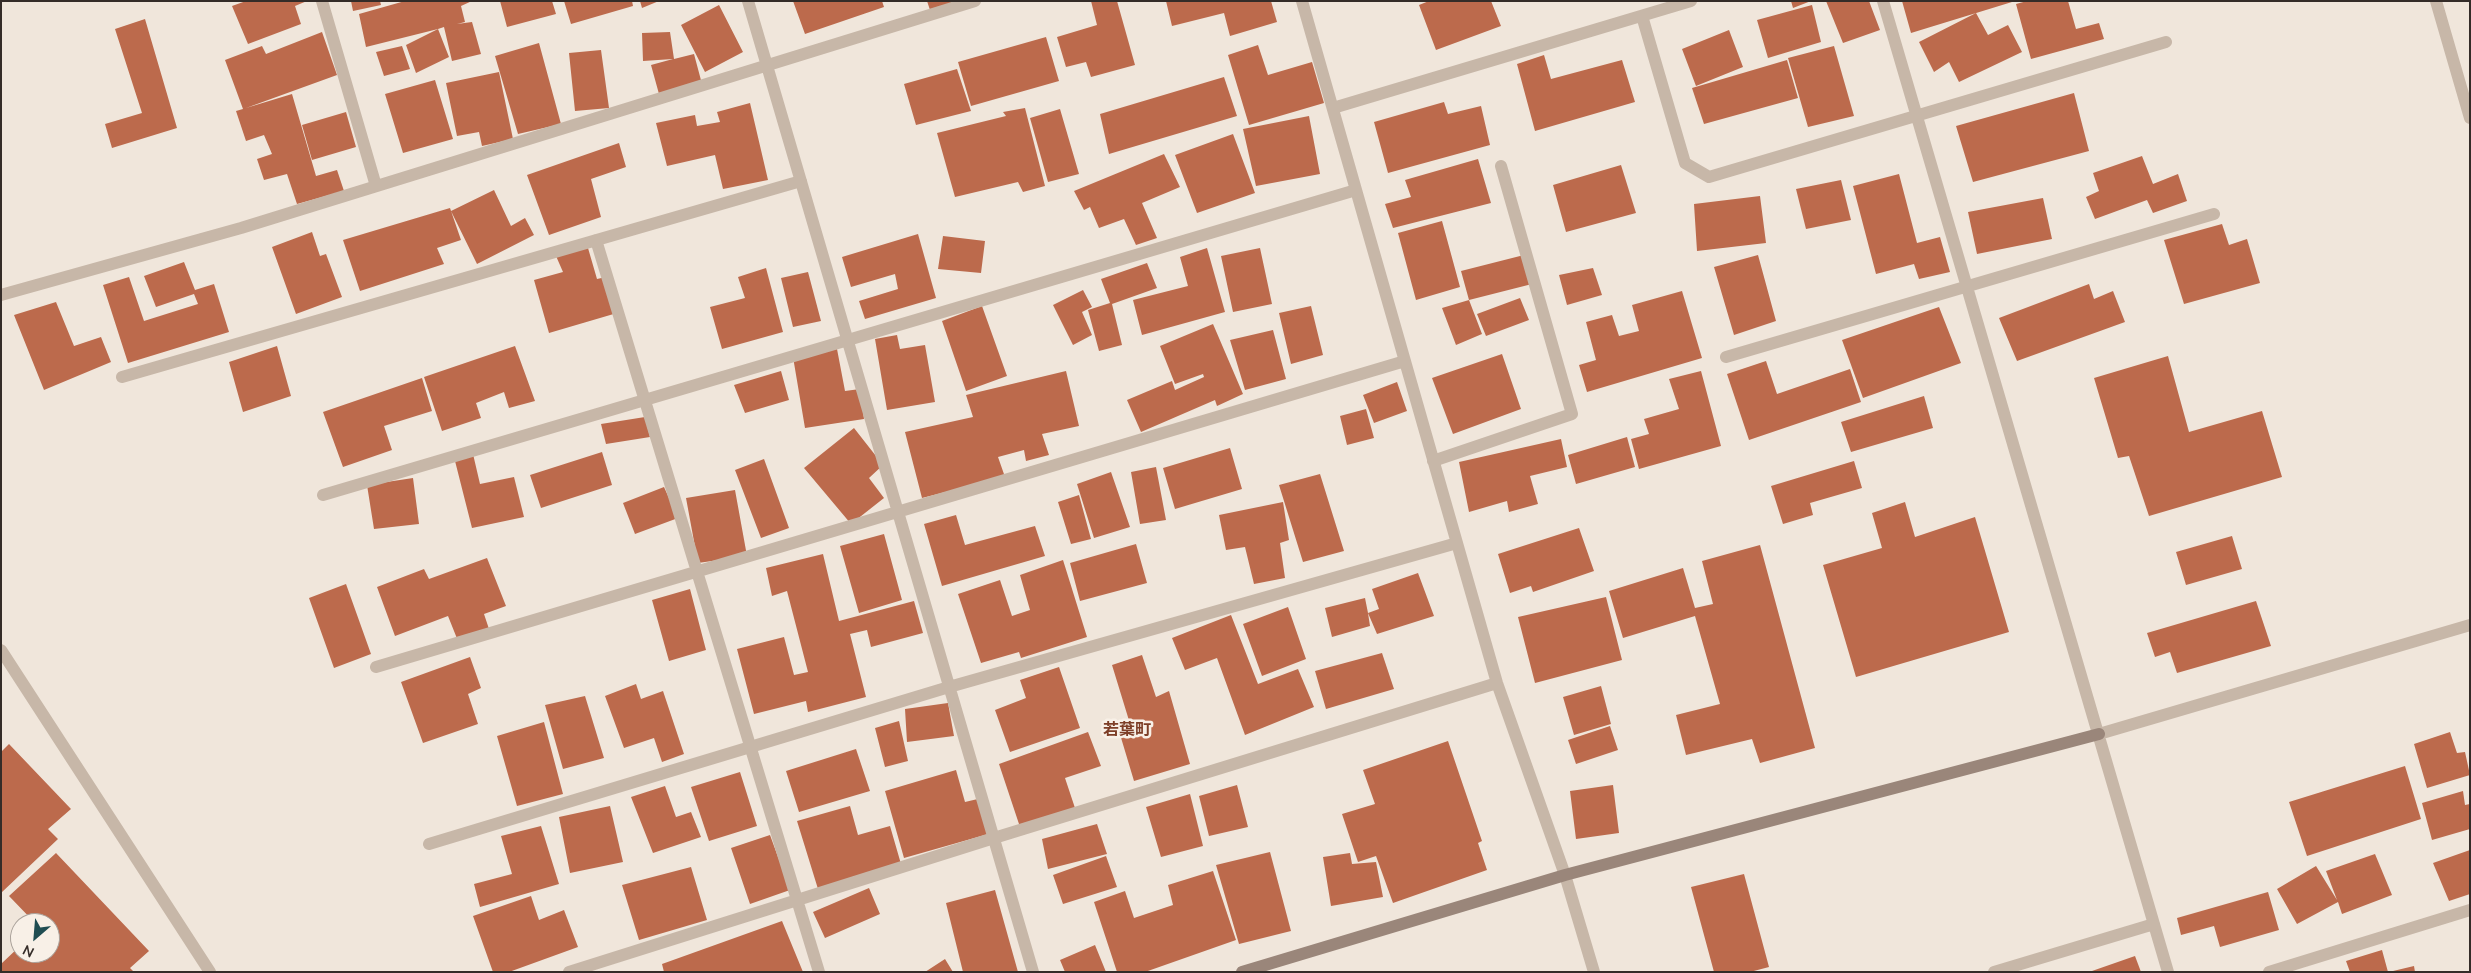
<!DOCTYPE html>
<meta charset="utf-8">
<style>
body{margin:0}
#map{position:relative;width:2471px;height:973px;overflow:hidden;background:#f0e6db;font-family:"Nunito Sans",sans-serif}
canvas{display:block}
.frame{position:absolute;inset:0;border:2px solid #342c28;pointer-events:none}
.north{position:absolute;left:10px;top:913px;width:50px;height:50px;box-sizing:border-box;background:#f8f0e7;border:1px solid #aaa29b;border-radius:50%;rotate:207deg;font-size:14px;font-weight:700;line-height:20px;text-align:center;color:#342c28}
.north::after{content:'';display:block;margin:auto;width:18px;height:22px;background:#204d52;clip-path:polygon(50% 0,100% 100%,50% 72%,0 100%)}
</style>
<div id="map">
<canvas width="2471" height="973"></canvas>
<div class="frame"></div>
<div class="north">N</div>
</div>
<script>
const ctx = document.querySelector('canvas').getContext('2d');
ctx.lineJoin = 'round';
function fill(path, color) { ctx.fillStyle = color; ctx.fill(path, 'evenodd'); }
const poly = rows => new Path2D(rows.map(r => 'M' + r).join(''));
function trace(path, color, width, dash) { ctx.strokeStyle = color; ctx.lineWidth = width; ctx.lineCap = dash ? 'butt' : 'round'; ctx.setLineDash(dash || []); ctx.stroke(path); }
function label(font, color, halo, rows, align = 'center') {
  ctx.font = font + ' "Nunito Sans","Noto Sans JP",sans-serif'; ctx.lineWidth = 5; ctx.setLineDash([]); ctx.textBaseline = 'middle'; ctx.strokeStyle = halo; ctx.fillStyle = color; for (const [text, x, y, turn = 0] of rows) {
    ctx.save(); ctx.translate(x, y); ctx.rotate((+turn || 0) * Math.PI / 180); ctx.textAlign = isNaN(turn) ? turn : align; if (halo) ctx.strokeText(text, 0, 0); ctx.fillText(text, 0, 0); ctx.restore();
  }
}
fill(poly([
 [246,1,307,1,295,6,301,24,248,44,232,6],
 [351,1,380,1,381,5,353,11],
 [405,1,472,1,461,6,465,22,457,24,472,22,481,54,452,61,444,27,438,29,449,57,416,73,406,45,438,29,366,47,359,14],
 [500,1,552,1,556,14,507,27],
 [564,1,632,1,633,6,571,24],
 [640,1,659,1,642,8],
 [793,1,882,1,884,7,805,34],
 [927,1,957,1,931,13],
 [1091,1,1117,1,1135,65,1091,77,1086,62,1066,67,1057,37,1097,25],
 [1166,1,1271,1,1277,22,1230,36,1224,13,1172,26],
 [1429,1,1491,1,1501,26,1436,50,1419,5],
 [1791,1,1811,1,1793,8],
 [1826,1,1869,1,1880,30,1843,43],
 [1902,1,2012,1,2012,2,1911,33],
 [2027,1,2068,1,2076,29,2099,23,2104,39,2031,59,2016,4],
 [719,5,743,52,705,72,681,25],
 [1812,5,1821,42,1768,58,1757,20],
 [1976,13,1988,35,2008,25,2022,52,1959,82,1949,62,1934,72,1919,42],
 [145,19,177,128,112,148,105,124,142,113,115,29],
 [1729,30,1743,67,1696,86,1682,49],
 [322,32,337,75,246,108,292,94,316,176,337,170,344,191,297,204,287,174,264,180,257,159,272,154,264,135,246,141,236,111,243,109,225,60,262,46,266,54],
 [670,32,674,59,694,54,702,84,659,94,651,65,673,59,643,61,642,33],
 [1046,37,1059,81,971,106,958,62],
 [539,43,561,124,518,134,495,56],
 [1258,45,1268,75,1312,62,1324,103,1249,125,1228,55],
 [402,46,410,69,384,76,376,52],
 [1834,46,1854,116,1808,127,1788,58],
 [601,50,609,108,575,111,569,53],
 [1544,55,1551,79,1622,60,1635,102,1535,131,1517,64],
 [1787,60,1798,98,1704,124,1692,88],
 [957,69,971,111,916,125,904,84],
 [499,72,513,139,482,146,479,132,457,136,446,83],
 [1224,77,1237,116,1109,154,1100,114],
 [435,80,453,139,403,153,385,94],
 [2074,93,2089,151,1973,182,1956,126],
 [1444,102,1448,114,1481,106,1490,145,1388,173,1374,122],
 [750,103,768,180,723,189,715,155,667,166,656,123,695,115,697,126,720,122,717,112],
 [1025,108,1045,186,1023,192,1018,182,955,197,937,133,1006,116,1003,112],
 [1060,109,1079,174,1048,182,1030,118],
 [346,112,356,147,312,160,302,125],
 [1309,116,1320,174,1256,186,1243,129],
 [1233,134,1255,193,1197,213,1175,155],
 [619,143,626,167,591,179,601,217,549,235,527,175],
 [1164,154,1180,187,1142,203,1157,238,1136,245,1124,219,1099,228,1090,207,1084,210,1074,191],
 [2142,156,2153,184,2178,174,2187,201,2153,213,2147,200,2095,219,2086,197,2099,191,2093,173],
 [1478,159,1491,203,1393,228,1385,204,1411,197,1405,180],
 [1621,165,1636,213,1566,232,1553,185],
 [1899,174,1917,243,1940,237,1950,272,1919,279,1914,264,1876,274,1853,186],
 [1841,180,1851,220,1806,229,1796,189],
 [494,190,511,226,525,218,534,235,477,264,451,211],
 [1760,196,1766,243,1697,251,1694,204],
 [2043,198,2052,239,1977,254,1968,212],
 [450,208,461,240,437,248,444,264,360,291,343,240],
 [1442,221,1460,287,1416,300,1398,233],
 [2222,224,2229,245,2247,239,2260,283,2184,304,2164,240],
 [312,232,320,256,326,254,342,297,296,314,272,247],
 [918,234,936,298,865,319,859,301,898,289,895,274,851,287,842,257],
 [943,236,985,241,981,273,938,269],
 [588,248,597,279,606,277,617,313,549,333,534,280,563,272,556,256],
 [1207,248,1225,312,1142,335,1133,300,1188,286,1180,257],
 [1260,248,1272,304,1233,312,1221,256],
 [1524,255,1532,284,1469,300,1461,271],
 [1758,255,1776,321,1734,335,1714,267],
 [184,262,195,290,214,284,229,332,128,363,103,285,129,277,144,321,198,304,194,294,156,307,144,276],
 [1147,263,1157,288,1112,304,1122,345,1099,351,1088,310,1110,303,1101,279],
 [766,268,783,332,722,349,710,307,745,298,738,277],
 [1593,268,1602,295,1567,305,1559,275],
 [808,272,821,321,793,327,781,278],
 [2089,284,2094,299,2113,291,2125,322,2017,361,1999,318],
 [1083,290,1092,307,1082,312,1092,335,1073,345,1053,305],
 [1682,291,1702,358,1587,392,1579,365,1596,360,1586,322,1612,315,1619,336,1639,331,1632,305],
 [1520,298,1529,320,1486,336,1477,314],
 [1469,300,1482,334,1456,345,1442,308],
 [56,302,74,346,101,337,111,362,44,390,14,315],
 [982,306,1007,376,966,391,942,321],
 [1311,306,1323,355,1291,364,1279,313],
 [1939,307,1961,363,1863,398,1842,340],
 [1213,324,1243,394,1217,406,1215,400,1141,432,1127,400,1172,381,1175,390,1204,377,1203,374,1175,384,1160,346],
 [1273,330,1286,379,1245,390,1230,340],
 [897,335,900,349,925,345,935,402,887,410,875,339],
 [277,346,291,396,243,412,229,362],
 [515,346,535,401,509,408,504,392,476,403,481,418,442,431,424,377],
 [837,349,845,391,860,389,864,419,805,428,793,357],
 [1502,354,1521,409,1453,434,1432,378],
 [2168,356,2189,432,2262,411,2282,477,2149,516,2129,456,2118,458,2094,378],
 [1766,361,1777,394,1850,369,1861,402,1749,440,1727,374],
 [781,371,789,400,745,413,734,385],
 [1066,371,1079,426,1042,434,1049,455,1026,461,1024,450,998,457,1005,477,922,498,905,432,973,417,966,395],
 [1701,371,1721,446,1639,469,1631,439,1649,434,1644,419,1679,409,1669,379],
 [422,378,432,411,384,426,392,450,343,467,323,412],
 [1397,382,1407,411,1374,423,1363,395],
 [1924,396,1933,428,1851,452,1841,422],
 [1366,409,1374,438,1347,445,1340,416],
 [645,417,650,437,606,444,601,424],
 [854,428,883,465,869,478,884,498,851,524,804,468],
 [1627,437,1635,467,1576,484,1568,455],
 [1561,439,1567,467,1530,476,1538,504,1509,512,1507,501,1469,512,1459,462],
 [1230,448,1242,489,1175,509,1163,468],
 [602,452,612,485,541,508,530,475],
 [473,454,480,484,514,477,524,517,472,528,454,457],
 [764,459,789,528,761,538,735,470],
 [1854,461,1862,488,1810,503,1813,515,1783,524,1771,486],
 [1156,467,1166,520,1140,524,1131,472],
 [1111,472,1130,527,1094,538,1077,484],
 [1320,474,1344,551,1303,562,1279,485],
 [413,478,419,524,374,529,367,485],
 [664,487,678,518,635,534,623,503],
 [735,490,747,556,698,563,686,498],
 [1079,495,1091,539,1071,544,1058,502],
 [1283,502,1289,540,1280,543,1285,578,1254,584,1245,547,1226,550,1219,515],
 [1905,502,1915,537,1975,517,2009,632,1856,677,1823,565,1882,548,1872,513],
 [956,515,965,545,1035,526,1045,556,942,586,924,524],
 [1579,528,1594,571,1533,592,1531,586,1510,593,1498,554],
 [884,534,902,600,859,613,840,546],
 [2232,536,2242,569,2186,585,2176,552],
 [1136,544,1147,583,1080,601,1070,563],
 [1760,545,1815,748,1760,763,1752,739,1686,755,1676,715,1720,704,1695,616,1623,638,1609,591,1683,568,1695,608,1713,604,1702,561],
 [823,554,839,621,914,601,923,633,871,647,867,630,850,634,866,697,808,712,806,701,754,714,737,649,784,637,794,675,808,672,787,591,772,596,766,568],
 [487,558,506,606,484,614,489,629,458,641,448,616,395,636,377,587,424,569,429,579],
 [1063,560,1087,637,1021,658,1019,652,981,663,958,594,1000,580,1012,616,1030,610,1020,575],
 [1418,573,1434,616,1377,634,1368,613,1370,626,1332,637,1325,608,1365,598,1368,613,1379,609,1372,589],
 [346,584,371,654,334,668,309,598],
 [690,589,706,650,669,661,652,600],
 [1606,597,1622,660,1535,683,1518,617],
 [2256,601,2271,646,2177,673,2170,652,2155,657,2147,633],
 [1288,607,1306,659,1262,676,1243,624],
 [1231,615,1258,684,1298,669,1314,707,1245,735,1217,658,1185,670,1172,638],
 [1382,653,1394,689,1326,709,1315,671],
 [1142,655,1156,697,1169,691,1190,764,1134,781,1119,731,1131,727,1112,665],
 [470,657,481,688,468,694,478,724,423,743,401,682],
 [1059,667,1080,728,1010,752,995,710,1026,698,1020,680],
 [636,684,641,699,663,691,684,754,662,762,654,738,624,748,605,696],
 [1601,686,1611,724,1574,735,1563,697],
 [585,696,604,758,563,769,545,705],
 [948,703,954,736,907,742,905,709],
 [899,721,908,761,885,767,875,728],
 [544,722,563,794,517,806,497,736],
 [1610,726,1618,750,1576,764,1568,740],
 [1088,732,1101,766,1065,778,1075,808,1020,827,999,764],
 [2450,732,2457,753,2465,752,2470,775,2427,788,2414,744],
 [1448,741,1482,841,1478,843,1487,870,1393,903,1376,856,1358,862,1342,814,1375,804,1363,770],
 [9,744,71,809,48,829,58,839,1,893,1,752],
 [856,749,870,791,799,812,786,771],
 [2405,766,2421,819,2307,856,2289,802],
 [956,770,965,802,982,798,992,833,904,858,885,791],
 [740,772,757,826,709,841,691,787],
 [1237,785,1248,827,1209,836,1199,796],
 [1613,785,1619,833,1576,839,1570,791],
 [665,786,676,817,691,812,701,837,653,853,631,797],
 [2463,791,2465,805,2470,804,2470,829,2432,840,2422,803],
 [1190,794,1203,846,1161,857,1146,807],
 [610,806,623,862,570,873,559,817],
 [850,806,858,835,890,826,901,864,818,889,797,821],
 [1097,824,1107,854,1048,869,1042,839],
 [541,826,559,884,480,907,474,884,512,874,501,836],
 [770,835,790,890,750,904,731,848],
 [2470,850,2470,894,2449,901,2433,863],
 [1270,852,1291,931,1239,944,1216,865],
 [56,853,149,951,130,968,134,972,1,972,1,964,20,946,20,953,50,953,50,923,35,923,9,896],
 [1350,853,1352,864,1376,862,1383,897,1331,906,1323,857],
 [2375,854,2392,895,2342,914,2338,902,2297,924,2277,889,2316,866,2337,900,2326,871],
 [1106,856,1117,887,1063,904,1053,875],
 [691,867,707,920,639,940,622,885],
 [1213,871,1236,940,1145,972,1117,972,1094,902,1125,891,1134,918,1173,905,1168,885],
 [1744,874,1769,967,1750,972,1714,972,1691,887],
 [869,888,880,914,825,938,813,912],
 [995,890,1018,972,963,972,946,903],
 [2268,892,2279,930,2220,947,2214,926,2181,935,2177,918],
 [531,896,539,920,564,910,578,947,509,972,493,972,473,916],
 [782,921,803,972,664,972,662,964],
 [1095,945,1106,972,1065,972,1060,960],
 [2382,950,2388,972,2350,972,2346,961],
 [2135,956,2141,972,2092,972,2092,971],
 [945,959,953,972,925,972],
 [2414,966,2415,972,2393,972,2393,971]
]), '#bc6a4c');
trace(poly([
 [322,1,376,186],
 [748,1,1033,972],
 [1302,1,1497,683,1565,875,1594,972],
 [1883,1,2168,972],
 [2436,1,2470,118],
 [1642,16,1685,163,1709,177,2166,42],
 [1333,108,1691,1],
 [596,240,819,972],
 [1,295,241,228,975,1],
 [1726,357,2214,214],
 [122,377,801,181],
 [1433,461,1572,414,1501,166],
 [323,495,1356,190],
 [1,650,210,972],
 [376,667,1405,361],
 [2099,734,2470,625],
 [429,844,949,687,1457,543],
 [569,972,994,838,1497,683],
 [1994,972,2154,924],
 [2269,972,2470,910]
]), '#c7b7a8', 12);
trace(poly([
 [1242,972,1565,875,2099,734]
]), '#9a867a', 12);
label('bold 16px', '#7d3e27', '#f8f0e7', [
 ["若葉町",1127,731]
]);
</script>
